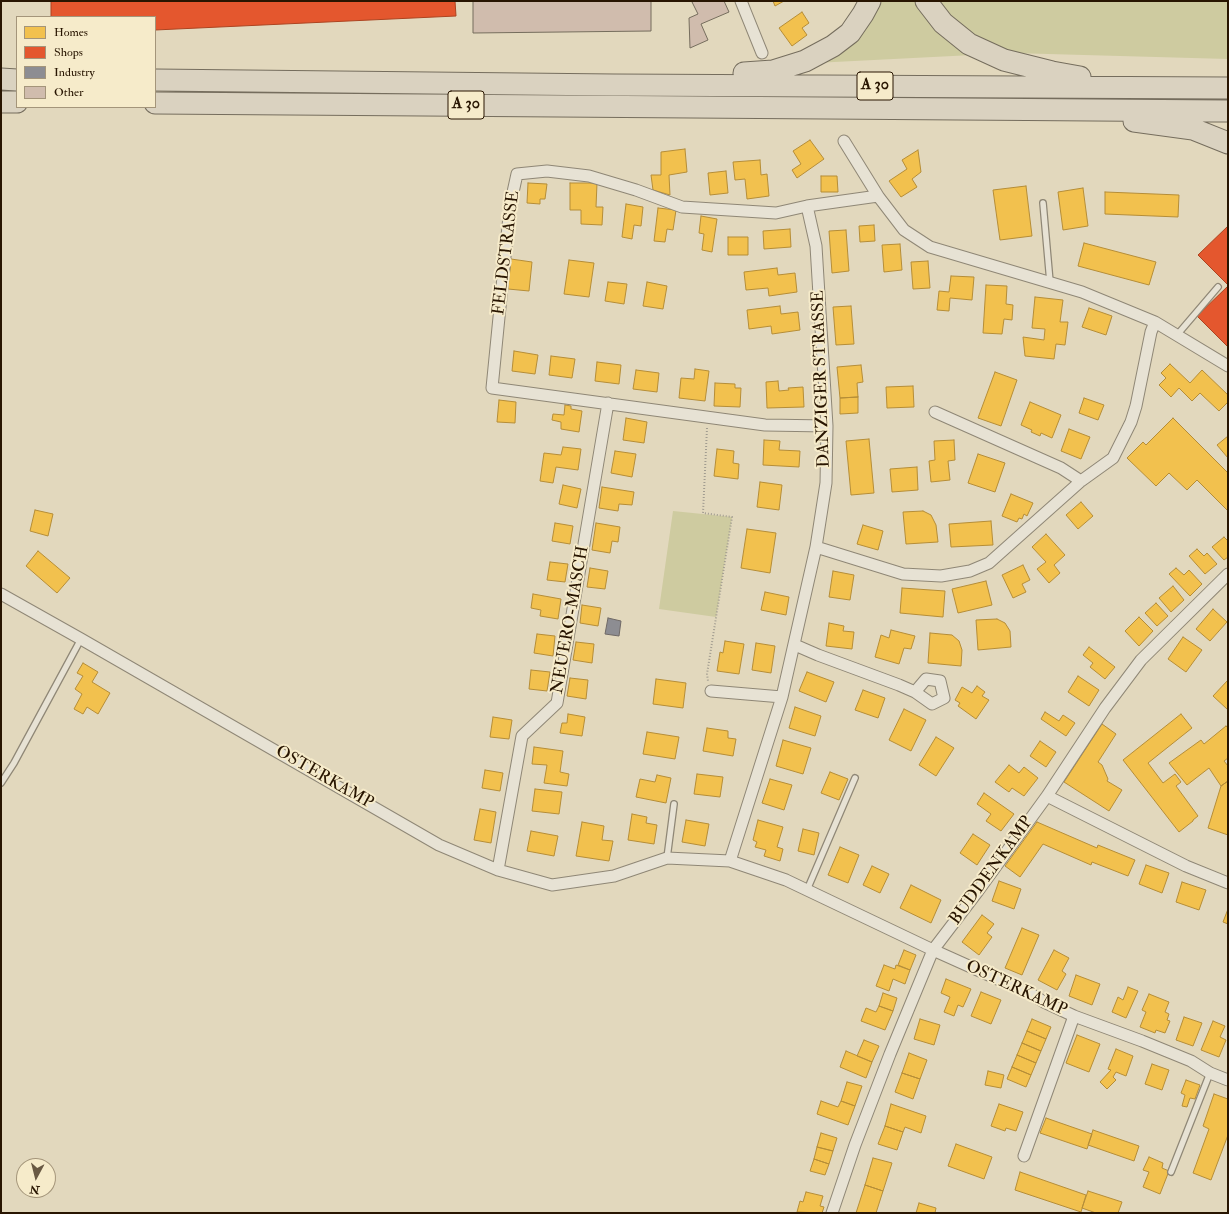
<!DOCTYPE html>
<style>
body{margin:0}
#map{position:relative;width:1229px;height:1214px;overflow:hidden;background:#e2d8bd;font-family:"IM FELL Double Pica",serif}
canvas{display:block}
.frame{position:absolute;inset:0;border:2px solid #281501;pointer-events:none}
.legend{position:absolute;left:16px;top:16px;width:140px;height:92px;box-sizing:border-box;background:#f6ebca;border:1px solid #a4957a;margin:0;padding:5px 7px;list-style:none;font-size:12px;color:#281501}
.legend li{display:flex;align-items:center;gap:8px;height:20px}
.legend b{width:20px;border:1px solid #a4957a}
.north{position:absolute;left:16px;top:1158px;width:40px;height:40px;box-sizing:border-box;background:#f6ebca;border:1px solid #a4957a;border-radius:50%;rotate:187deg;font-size:11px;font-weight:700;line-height:16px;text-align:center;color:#281501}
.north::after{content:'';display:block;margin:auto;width:14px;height:18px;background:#695943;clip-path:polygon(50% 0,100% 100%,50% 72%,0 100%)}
</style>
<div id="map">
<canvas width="1229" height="1214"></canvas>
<div class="frame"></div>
<ul class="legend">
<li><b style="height:11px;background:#f2c14e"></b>Homes</li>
<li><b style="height:11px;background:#e4572e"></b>Shops</li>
<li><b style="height:11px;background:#8d8d92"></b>Industry</li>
<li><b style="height:11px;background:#d0bcad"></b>Other</li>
</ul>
<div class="north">N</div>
</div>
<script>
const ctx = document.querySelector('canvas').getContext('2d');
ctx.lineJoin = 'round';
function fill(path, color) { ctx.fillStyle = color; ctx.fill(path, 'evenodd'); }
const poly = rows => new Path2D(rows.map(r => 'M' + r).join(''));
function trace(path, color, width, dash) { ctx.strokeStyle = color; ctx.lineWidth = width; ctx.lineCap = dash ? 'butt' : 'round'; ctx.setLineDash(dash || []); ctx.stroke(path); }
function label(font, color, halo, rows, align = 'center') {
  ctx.font = font + ' "IM FELL Double Pica",serif'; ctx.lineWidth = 4; ctx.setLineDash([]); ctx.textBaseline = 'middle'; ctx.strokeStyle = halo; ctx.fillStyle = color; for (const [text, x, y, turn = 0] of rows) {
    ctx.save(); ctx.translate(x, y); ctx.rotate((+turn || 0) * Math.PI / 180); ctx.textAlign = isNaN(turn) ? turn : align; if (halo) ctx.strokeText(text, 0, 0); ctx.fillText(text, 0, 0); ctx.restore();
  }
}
fill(poly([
 [866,1,1228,1,1228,59,1012,53,775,65,829,43],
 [673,511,732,517,716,617,659,609]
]), '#cecba0');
const homes = poly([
 [773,1,784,1,775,6,773,1],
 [802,12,809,23,802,28,807,35,792,46,779,28,802,12],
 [810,140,824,159,797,178,792,170,801,164,793,151,810,140],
 [685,149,687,172,669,175,670,195,653,190,651,175,661,175,661,152,685,149],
 [918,150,921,172,912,179,917,187,901,197,889,181,907,169,902,160,918,150],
 [760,160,761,175,767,174,769,196,747,199,745,179,735,180,733,162,760,160],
 [726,171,728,193,710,195,708,173,726,171],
 [821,176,837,176,838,192,821,192,821,176],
 [528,183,547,184,545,199,540,199,540,204,527,203,528,183],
 [570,183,597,183,596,207,603,207,602,225,581,224,581,210,570,210,570,183],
 [1026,186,1032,236,1000,240,993,190,1026,186],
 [1083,188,1088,226,1063,230,1058,192,1083,188],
 [1105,192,1179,195,1178,217,1105,214,1105,192],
 [626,204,643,207,641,226,634,225,632,239,622,237,626,204],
 [658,208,676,210,673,230,667,229,665,242,654,241,658,208],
 [701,216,717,219,712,252,702,250,704,234,699,233,701,216],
 [874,225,875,241,860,242,859,226,874,225],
 [790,229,791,247,764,249,763,231,790,229],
 [846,230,849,271,832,273,829,231,846,230],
 [728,237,748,237,748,255,728,255,728,237],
 [1084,243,1156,262,1149,285,1078,266,1084,243],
 [900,244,902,270,884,272,882,245,900,244],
 [511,259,532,262,529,291,508,289,511,259],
 [569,260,594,263,589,297,564,294,569,260],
 [928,261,930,288,913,289,911,262,928,261],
 [777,268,778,275,795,273,797,292,769,296,768,288,746,290,744,272,777,268],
 [951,276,974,277,972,300,950,298,949,311,937,310,939,291,949,292,951,276],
 [608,282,627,284,624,304,605,301,608,282],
 [647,282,667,286,663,309,643,306,647,282],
 [986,285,1007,286,1006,304,1013,305,1012,320,1004,319,1002,334,983,333,986,285],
 [1035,297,1063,300,1060,322,1068,322,1065,345,1056,344,1054,359,1025,356,1023,337,1044,340,1045,329,1032,328,1035,297],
 [780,306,781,314,798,312,800,330,772,334,771,326,749,329,747,310,780,306],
 [851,306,854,344,836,345,833,307,851,306],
 [1089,308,1112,316,1106,335,1082,327,1089,308],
 [514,351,538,355,535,374,512,371,514,351],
 [551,356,575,359,572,378,549,375,551,356],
 [597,362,621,365,619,384,595,381,597,362],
 [1170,364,1190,383,1202,370,1228,395,1228,402,1219,411,1200,393,1192,401,1179,388,1171,397,1159,385,1166,378,1161,373,1170,364],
 [861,365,863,382,857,383,858,397,840,398,837,367,861,365],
 [695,369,709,371,705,401,679,398,681,378,694,379,695,369],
 [636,370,659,373,657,392,633,389,636,370],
 [995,372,1017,380,1001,426,978,418,995,372],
 [778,381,779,391,789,390,788,388,803,387,804,407,767,408,766,382,778,381],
 [715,383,735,384,735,388,741,388,740,407,714,406,715,383],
 [913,386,914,407,887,408,886,387,913,386],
 [858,397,858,413,840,414,840,398,858,397],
 [1084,398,1104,405,1098,420,1079,413,1084,398],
 [499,400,516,402,515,423,497,422,499,400],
 [1030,402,1061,415,1052,438,1041,433,1040,436,1031,432,1032,430,1021,425,1030,402],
 [565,405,571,406,571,409,582,411,579,432,561,429,561,422,552,420,553,414,564,415,565,405],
 [626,418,647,422,644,443,623,440,626,418],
 [1173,418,1228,473,1228,511,1197,480,1187,490,1169,473,1156,486,1127,458,1143,442,1146,445,1173,418],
 [1069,429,1090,437,1081,459,1061,451,1069,429],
 [1228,436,1228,458,1217,445,1228,436],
 [869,439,874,493,851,495,846,441,869,439],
 [764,440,780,441,779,450,800,451,799,467,763,465,764,440],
 [954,440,955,460,948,461,950,480,931,482,929,461,935,460,934,441,954,440],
 [563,447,581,449,578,470,556,467,553,483,540,481,544,453,561,455,563,447],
 [717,449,734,451,733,463,739,464,738,479,714,476,717,449],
 [615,451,636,454,632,477,611,473,615,451],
 [978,454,1005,463,995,492,968,483,978,454],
 [917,467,918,490,892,492,890,469,917,467],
 [760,482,782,485,779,510,757,507,760,482],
 [563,485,581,489,577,508,559,504,563,485],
 [602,487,634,492,632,505,619,504,618,511,599,508,602,487],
 [1011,494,1033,503,1027,516,1024,514,1022,519,1019,518,1017,522,1002,516,1011,494],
 [1081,502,1093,516,1078,529,1066,515,1081,502],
 [35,510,53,514,48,536,30,531,35,510],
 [923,511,931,515,936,525,938,542,906,544,903,512,923,511],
 [991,521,993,545,951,547,949,524,991,521],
 [555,523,573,526,570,544,552,541,555,523],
 [596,523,620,527,618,542,612,541,610,553,592,550,596,523],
 [863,525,883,531,878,550,857,544,863,525],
 [747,529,776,533,770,573,741,568,747,529],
 [1046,534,1065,555,1054,565,1060,573,1049,583,1037,569,1046,562,1032,547,1046,534],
 [1224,537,1228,541,1228,557,1224,560,1212,547,1224,537],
 [1197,549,1204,556,1207,553,1217,564,1205,574,1189,556,1197,549],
 [38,551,70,578,57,593,26,566,38,551],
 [550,562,568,564,565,582,547,580,550,562],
 [1023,565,1030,580,1022,584,1026,592,1013,598,1002,575,1023,565],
 [590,568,608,571,605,589,587,587,590,568],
 [1176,568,1184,575,1189,570,1202,584,1190,596,1169,574,1176,568],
 [833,571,854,575,850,600,829,597,833,571],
 [986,581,992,605,958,613,952,589,986,581],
 [1173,586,1184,600,1171,612,1159,598,1173,586],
 [902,588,945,591,943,617,900,613,902,588],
 [765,592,789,597,786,615,761,610,765,592],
 [533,594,561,599,558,619,540,616,541,610,531,608,533,594],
 [1156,603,1168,616,1157,626,1145,613,1156,603],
 [582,605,601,608,598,626,580,623,582,605],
 [1213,609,1227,622,1210,641,1196,629,1213,609],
 [1139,617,1153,631,1139,646,1125,631,1139,617],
 [997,619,1005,623,1010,631,1011,647,978,650,976,620,997,619],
 [829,623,844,626,843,631,854,632,852,649,826,646,829,623],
 [891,630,915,636,911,649,904,648,899,664,875,657,881,635,889,638,891,630],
 [930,633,952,635,959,641,962,650,961,666,928,663,930,633],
 [537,634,555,636,553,656,534,653,537,634],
 [1183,637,1202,650,1186,672,1168,659,1183,637],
 [725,641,744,644,739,674,717,671,720,652,723,653,725,641],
 [576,642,594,644,592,663,573,660,576,642],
 [756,643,775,646,771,673,752,670,756,643],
 [1089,647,1115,667,1105,679,1090,667,1093,663,1083,655,1089,647],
 [83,663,98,672,92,682,110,693,98,714,87,707,83,714,74,709,82,694,75,689,83,676,77,673,83,663],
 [531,670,550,672,547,691,529,689,531,670],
 [807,672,834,682,826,702,799,691,807,672],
 [1078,676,1099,690,1089,706,1068,692,1078,676],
 [570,678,588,680,586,699,567,696,570,678],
 [656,679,686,683,683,708,653,704,656,679],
 [1228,680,1228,708,1227,709,1213,696,1228,680],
 [977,686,985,692,982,696,989,700,976,719,958,706,960,703,955,700,962,687,972,693,977,686],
 [863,690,885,698,878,718,855,710,863,690],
 [795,707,821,716,815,736,789,728,795,707],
 [904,709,926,720,911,751,889,740,904,709],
 [1045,712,1059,721,1063,715,1075,723,1066,736,1041,719,1045,712],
 [568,714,585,717,582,736,560,733,562,723,567,723,568,714],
 [1181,714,1192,728,1148,763,1163,783,1175,774,1181,782,1176,786,1198,816,1193,820,1193,821,1179,832,1123,760,1181,714],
 [493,717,512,720,509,739,490,737,493,717],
 [1102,724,1116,734,1098,762,1102,765,1108,779,1107,781,1122,790,1109,811,1064,782,1102,724],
 [1226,726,1228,728,1228,758,1224,761,1228,766,1228,781,1221,786,1209,768,1187,785,1169,763,1201,740,1204,744,1226,726],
 [707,728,728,731,728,738,736,739,733,756,703,751,707,728],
 [647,732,679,737,675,759,643,754,647,732],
 [936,737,954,748,936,776,919,765,936,737],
 [783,740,811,748,803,774,776,766,783,740],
 [1040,741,1056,752,1046,767,1030,756,1040,741],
 [534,747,563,751,560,772,569,774,567,786,544,783,547,765,532,764,534,747],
 [1009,765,1019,773,1024,767,1038,778,1024,796,1012,788,1009,792,995,782,1009,765],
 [485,770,503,773,500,791,482,788,485,770],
 [830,772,848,779,839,800,821,793,830,772],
 [697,774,723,777,720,797,694,794,697,774],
 [657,775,671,778,666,803,636,797,640,779,655,782,657,775],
 [770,779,792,785,784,810,762,803,770,779],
 [1228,781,1228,835,1208,828,1221,786,1228,781],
 [535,789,562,792,559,814,532,811,535,789],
 [984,793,1014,814,1001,831,986,821,991,814,977,804,984,793],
 [480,809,496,812,491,843,474,840,480,809],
 [632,814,647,817,646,823,657,825,654,844,628,840,632,814],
 [686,820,709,824,705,846,682,842,686,820],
 [758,820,783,827,777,847,783,849,780,861,764,856,766,850,755,847,757,842,753,840,758,820],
 [582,822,604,826,602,840,613,841,609,861,576,856,582,822],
 [1037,822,1097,848,1098,845,1135,860,1128,876,1092,862,1091,865,1043,844,1020,877,1005,866,1037,822],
 [803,829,819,833,814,855,798,851,803,829],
 [531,831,558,836,554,856,527,851,531,831],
 [973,834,990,845,977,865,960,853,973,834],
 [840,847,859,855,848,883,828,875,840,847],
 [1146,865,1169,873,1162,893,1139,884,1146,865],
 [872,866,889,874,880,893,863,885,872,866],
 [999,881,1021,889,1014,909,992,901,999,881],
 [1182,882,1206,890,1199,910,1176,902,1182,882],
 [911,885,941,900,931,923,900,908,911,885],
 [1228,909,1228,924,1223,922,1228,909],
 [982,915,994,924,987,933,992,937,979,955,962,942,982,915],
 [1022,928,1039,935,1022,975,1005,968,1022,928],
 [904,950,916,955,910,970,898,965,904,950],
 [1054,950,1069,958,1062,971,1066,974,1057,990,1038,980,1054,950],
 [884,965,895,969,896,965,910,970,905,984,893,979,889,991,876,986,884,965],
 [1076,975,1100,984,1092,1005,1069,996,1076,975],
 [946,979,971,989,963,1007,958,1005,954,1016,944,1012,950,997,941,993,946,979],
 [1128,987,1138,991,1126,1018,1112,1012,1118,997,1123,1000,1128,987],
 [981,992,1001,1000,991,1024,971,1016,981,992],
 [883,993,897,998,893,1011,879,1006,883,993],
 [1149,994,1169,1002,1165,1012,1169,1014,1167,1020,1170,1021,1165,1033,1156,1030,1155,1033,1140,1027,1146,1012,1142,1010,1149,994],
 [879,1006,893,1011,885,1030,861,1021,866,1008,876,1012,879,1006],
 [1184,1017,1202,1023,1193,1046,1176,1040,1184,1017],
 [920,1019,940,1025,934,1045,914,1039,920,1019],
 [1032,1019,1051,1027,1046,1039,1027,1031,1032,1019],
 [1213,1021,1225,1026,1220,1037,1226,1040,1219,1057,1201,1050,1213,1021],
 [1027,1031,1046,1039,1041,1051,1022,1043,1027,1031],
 [1077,1035,1100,1044,1089,1072,1066,1063,1077,1035],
 [864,1040,879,1046,872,1062,857,1056,864,1040],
 [1022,1043,1041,1051,1036,1063,1017,1055,1022,1043],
 [1116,1049,1133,1056,1126,1076,1116,1072,1113,1077,1116,1080,1107,1089,1100,1082,1111,1070,1108,1069,1116,1049],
 [846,1051,872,1062,866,1078,840,1067,846,1051],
 [909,1053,927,1060,920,1079,902,1073,909,1053],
 [1017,1055,1036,1063,1031,1075,1012,1067,1017,1055],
 [1152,1064,1169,1070,1162,1090,1145,1084,1152,1064],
 [1012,1067,1031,1075,1026,1087,1007,1079,1012,1067],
 [988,1071,1004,1075,1001,1088,985,1085,988,1071],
 [902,1073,920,1079,913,1099,895,1092,902,1073],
 [1186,1080,1200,1085,1195,1099,1190,1098,1187,1107,1182,1106,1185,1095,1181,1093,1186,1080],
 [847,1082,862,1086,855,1106,841,1101,847,1082],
 [1214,1094,1228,1099,1228,1135,1211,1180,1193,1173,1209,1129,1203,1126,1214,1094],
 [821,1101,838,1107,841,1101,855,1106,848,1125,817,1114,821,1101],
 [891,1104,926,1116,921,1133,905,1127,903,1132,885,1126,891,1104],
 [999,1104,1023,1112,1016,1131,1006,1128,1005,1131,991,1126,999,1104],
 [1046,1118,1092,1134,1087,1149,1040,1133,1046,1118],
 [885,1126,903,1132,897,1150,878,1144,885,1126],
 [1093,1130,1139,1146,1134,1161,1088,1145,1093,1130],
 [821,1133,837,1138,833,1151,817,1147,821,1133],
 [956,1144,992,1157,984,1179,948,1166,956,1144],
 [817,1147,833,1151,829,1164,814,1159,817,1147],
 [1149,1157,1163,1163,1162,1168,1169,1171,1160,1194,1143,1187,1149,1172,1143,1170,1149,1157],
 [873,1158,892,1163,883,1191,865,1185,873,1158],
 [814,1159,829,1164,825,1175,810,1171,814,1159],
 [1020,1172,1086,1195,1081,1212,1015,1190,1020,1172],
 [865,1185,883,1191,876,1213,856,1213,865,1185],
 [1088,1191,1122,1202,1118,1213,1096,1213,1082,1208,1088,1191],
 [806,1192,823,1196,820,1206,824,1207,822,1213,797,1212,800,1201,803,1202,806,1192],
 [919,1203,936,1208,935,1213,916,1213,919,1203]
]);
fill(homes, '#f2c14e');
trace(homes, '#b58d37', 1);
const shops = poly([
 [51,1,455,1,456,16,155,30,155,17,51,17,51,1],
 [1228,226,1228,285,1198,255,1228,226],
 [1228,286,1228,347,1197,316,1228,286]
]);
fill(shops, '#e4572e');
trace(shops, '#ac4320', 1);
const industry = poly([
 [608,618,621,621,619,636,605,634,608,618]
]);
fill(industry, '#8d8d92');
trace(industry, '#6f6966', 1);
const building = poly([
 [473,1,651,1,651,31,473,33,473,1],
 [695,1,724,1,729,12,701,24,708,40,690,48,689,18,698,14,692,2,695,1]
]);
fill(building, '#d0bcad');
trace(building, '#756d5d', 1);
const lane = poly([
 [1043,203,1050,282],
 [1177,335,1218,287],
 [1,783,14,763,81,639],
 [667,858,674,804],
 [807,890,855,778],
 [1171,1172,1210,1073]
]);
const street = poly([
 [741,1,762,53],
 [844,141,878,196,904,230,930,247,1082,292,1155,322,1228,366],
 [935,412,1061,468,1081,481],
 [827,426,765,425,492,388,510,206,517,174,547,171,589,176,636,190,682,207,776,213,807,206,878,196],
 [816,547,903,574,941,576,970,571,989,563,1081,481,1113,458,1131,422,1136,406,1151,332,1155,322],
 [1,594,81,639,439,845,498,870,552,885,614,876,667,858,730,861,786,880,933,950,1031,994,1044,1002,1074,1016,1142,1041,1191,1061,1210,1073,1228,1080],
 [795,645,818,655,899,685,915,692,932,704,944,698,940,681,926,679,915,692],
 [711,691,782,697],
 [1047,796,1186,866,1228,883],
 [730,861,782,697,816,547,826,483,827,426,816,246,807,206],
 [498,870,522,736,557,703,608,403],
 [1024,1156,1074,1016],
 [832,1213,855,1145,890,1054,933,950,978,891,1047,796,1105,708,1141,660,1228,574]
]);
const highway = poly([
 [926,1,943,23,969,44,1004,60,1052,72,1080,77],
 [744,73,773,71,805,61,833,46,850,33,863,14,870,1],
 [1,79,17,80],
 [155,80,614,85,1228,88],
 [1,102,17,102],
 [155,103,1228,111],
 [1134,121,1193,129,1228,143]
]);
trace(lane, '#8f8776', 8);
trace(street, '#8f8776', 13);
trace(highway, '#756d5d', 23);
trace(poly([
 [707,428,703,513,732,517,707,674,708,681]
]), '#a19c90', 2, [1, 2]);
trace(lane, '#e7e2d4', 5.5);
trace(street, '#e7e2d4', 11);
trace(highway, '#dad2c0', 21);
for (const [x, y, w] of [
 [875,86,36],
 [466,105,36]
]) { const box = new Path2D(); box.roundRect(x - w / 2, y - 14, w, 28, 3); ctx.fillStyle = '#f6ebca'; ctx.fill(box); trace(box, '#281501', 1); }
label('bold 16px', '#281501', null, [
 ["A 30",875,86],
 ["A 30",466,105]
]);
label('17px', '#281501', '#f6ebca', [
 ["FELDSTRASSE",507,253,-83],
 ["DANZIGER STRASSE",822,379,-92],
 ["NEUERO-MASCH",571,620,-80],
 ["OSTERKAMP",324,778,30],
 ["BUDDENKAMP",992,871,-54],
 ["OSTERKAMP",1016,989,25]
]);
</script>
